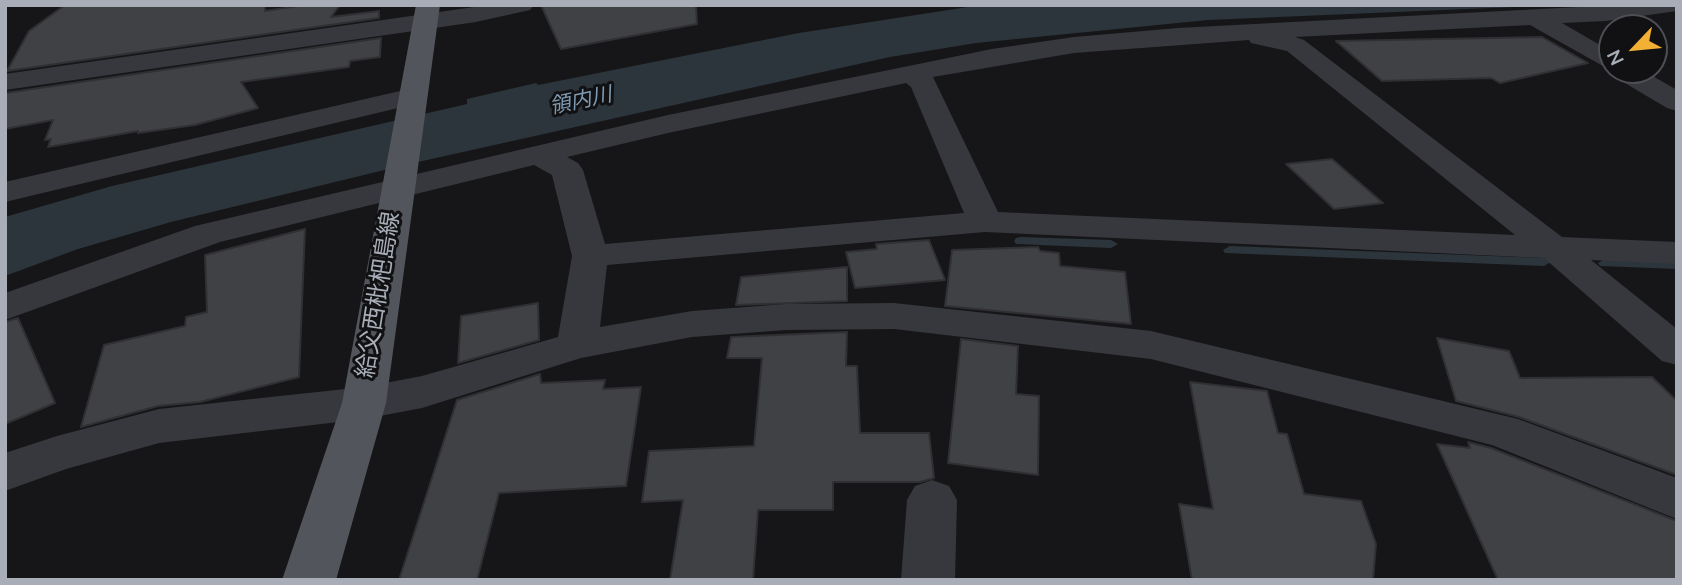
<!DOCTYPE html>
<meta charset="utf-8">
<style>
body{margin:0}
#map{position:relative;width:1682px;height:585px;overflow:hidden;background:#161618;font-family:"Nunito Sans",sans-serif}
canvas{display:block}
.frame{position:absolute;inset:0;border:7px solid #a8adb8;pointer-events:none}
.north{position:absolute;left:1598px;top:14px;width:70px;height:70px;box-sizing:border-box;background:#111113;border:2px solid #4d4f55;border-radius:50%;rotate:244deg;font-size:19px;font-weight:700;line-height:28px;text-align:center;color:#a8adb8}
.north::after{content:'';display:block;margin:auto;width:24px;height:32px;background:#f2b134;clip-path:polygon(50% 0,100% 100%,50% 72%,0 100%)}
</style>
<div id="map">
<canvas width="1682" height="585"></canvas>
<div class="frame"></div>
<div class="north">N</div>
</div>
<script>
const ctx = document.querySelector('canvas').getContext('2d');
ctx.lineJoin = 'round';
function fill(path, color) { ctx.fillStyle = color; ctx.fill(path, 'evenodd'); }
const poly = rows => new Path2D(rows.map(r => 'M' + r).join(''));
function trace(path, color, width, dash) { ctx.strokeStyle = color; ctx.lineWidth = width; ctx.lineCap = dash ? 'butt' : 'round'; ctx.setLineDash(dash || []); ctx.stroke(path); }
function label(font, color, halo, rows, align = 'center') {
  ctx.font = font + ' "Nunito Sans","Noto Sans JP",sans-serif'; ctx.lineWidth = 6; ctx.setLineDash([]); ctx.textBaseline = 'middle'; ctx.strokeStyle = halo; ctx.fillStyle = color; for (const [text, x, y, turn = 0] of rows) {
    ctx.save(); ctx.translate(x, y); ctx.rotate((+turn || 0) * Math.PI / 180); ctx.textAlign = isNaN(turn) ? turn : align; if (halo) ctx.strokeText(text, 0, 0); ctx.fillText(text, 0, 0); ctx.restore();
  }
}
fill(poly([
 [981,5,1561,5,1208,20,976,43,890,57,409,164,171,222,78,249,5,276,5,217,112,186,467,104,467,99,536,83,538,85,799,33]
]), '#2c353c');
fill(poly([
 [1021,237,1111,240,1118,244,1111,248,1016,244,1014,241,1016,238,1021,237],
 [1230,246,1544,258,1551,262,1544,266,1225,253,1223,250,1230,246],
 [1605,259,1677,261,1677,269,1600,266,1598,263,1605,259]
]), '#2c353c');
const building = poly([
 [65,5,265,5,265,11,305,5,340,5,331,17,379,11,379,18,7,71,29,31,65,5],
 [541,5,696,5,697,24,561,49,541,5],
 [1542,37,1588,63,1500,83,1491,78,1382,81,1336,41,1542,37],
 [381,38,380,57,350,61,349,67,241,82,258,108,195,125,138,133,138,131,48,147,51,139,45,140,53,120,5,129,5,93,381,38],
 [1332,159,1383,203,1334,209,1286,164,1332,159],
 [305,229,299,377,200,402,158,406,81,427,104,345,185,326,186,317,207,312,205,255,305,229],
 [929,240,945,280,855,288,846,252,877,249,876,244,929,240],
 [1038,247,1040,251,1059,253,1060,266,1125,272,1131,324,945,306,952,250,1038,247],
 [847,267,847,301,736,305,741,277,847,267],
 [538,303,539,340,458,363,461,316,538,303],
 [18,318,55,403,5,424,5,322,18,318],
 [847,332,846,366,857,366,860,433,929,433,934,478,920,482,833,482,833,510,758,510,753,580,670,580,683,500,642,502,649,451,754,446,762,358,727,358,731,337,847,332],
 [1437,338,1509,351,1520,378,1652,377,1677,401,1677,475,1519,417,1456,401,1437,338],
 [961,339,1018,346,1016,394,1039,396,1038,475,948,463,961,339],
 [540,374,541,383,605,380,603,389,641,387,626,486,499,493,477,580,399,580,457,400,540,374],
 [1190,382,1267,391,1278,433,1287,434,1304,494,1361,501,1376,544,1373,580,1192,580,1179,504,1213,509,1190,382],
 [1468,442,1491,448,1677,521,1677,580,1498,580,1437,444,1470,448,1468,442]
]);
fill(building, '#404145');
trace(building, '#303034', 2);
fill(poly([
 [488,5,534,5,530,10,476,22,5,90,5,74,488,5],
 [1617,5,1677,5,1677,11,1606,21,1562,23,1612,52,1612,70,1642,70,1677,90,1677,111,1667,108,1613,76,1610,70,1530,25,1295,37,1304,40,1562,237,1677,242,1677,264,1591,260,1677,329,1677,365,1662,361,1544,258,985,232,607,265,600,327,692,311,786,304,894,303,1151,331,1518,419,1677,478,1677,519,1492,445,1151,359,894,329,786,330,692,337,581,358,422,408,364,419,159,443,66,469,5,491,5,453,57,436,159,409,364,387,422,376,558,337,572,256,552,175,534,165,220,242,5,320,5,293,195,226,668,115,992,49,1074,37,1178,28,1617,5],
 [1249,40,1251,43,1287,51,1515,235,998,212,933,77,1074,53,1249,40],
 [906,83,911,87,964,213,605,244,583,170,578,163,567,157,668,133,906,83],
 [413,88,423,90,427,96,423,102,5,202,5,182,413,88],
 [932,480,949,486,957,500,955,580,901,580,907,500,915,486,932,480]
]), '#37383d');
fill(poly([
 [416,5,440,5,386,403,336,580,282,580,342,403,416,5]
]), '#53555c');
label('italic 21px', '#7f9bb3', '#111113', [
 ["領内川",581,102,-12]
]);
label('24px', '#a8adb8', '#111113', [
 ["給父西枇杷島線",380,295,-81]
]);
</script>
